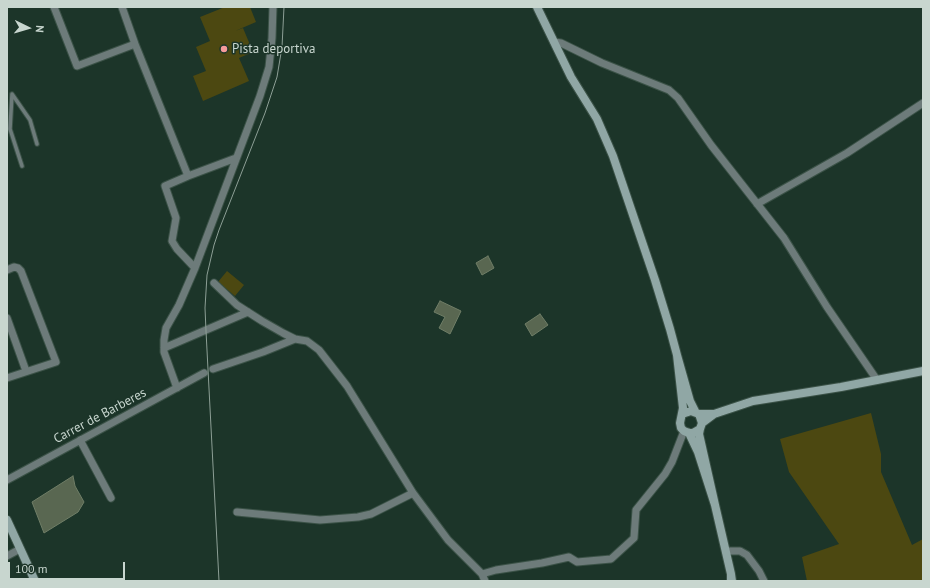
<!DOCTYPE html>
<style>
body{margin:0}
#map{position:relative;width:930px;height:588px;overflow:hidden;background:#1c3529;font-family:"PT Sans",sans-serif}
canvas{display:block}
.frame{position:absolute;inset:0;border:8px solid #c8d6cf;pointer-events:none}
.north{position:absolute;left:8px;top:8px;width:40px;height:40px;-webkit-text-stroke:3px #1c3529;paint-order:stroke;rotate:95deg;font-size:11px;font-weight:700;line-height:16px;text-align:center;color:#c8d6cf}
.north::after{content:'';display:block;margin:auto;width:14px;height:18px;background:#c8d6cf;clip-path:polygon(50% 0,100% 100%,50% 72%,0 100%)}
.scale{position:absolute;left:8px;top:562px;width:117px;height:18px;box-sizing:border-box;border:2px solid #c8d6cf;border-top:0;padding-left:5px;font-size:12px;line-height:14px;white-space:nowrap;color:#c8d6cf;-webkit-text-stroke:3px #1c3529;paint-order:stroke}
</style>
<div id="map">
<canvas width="930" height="588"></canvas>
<div class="frame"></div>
<div class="north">N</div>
<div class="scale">100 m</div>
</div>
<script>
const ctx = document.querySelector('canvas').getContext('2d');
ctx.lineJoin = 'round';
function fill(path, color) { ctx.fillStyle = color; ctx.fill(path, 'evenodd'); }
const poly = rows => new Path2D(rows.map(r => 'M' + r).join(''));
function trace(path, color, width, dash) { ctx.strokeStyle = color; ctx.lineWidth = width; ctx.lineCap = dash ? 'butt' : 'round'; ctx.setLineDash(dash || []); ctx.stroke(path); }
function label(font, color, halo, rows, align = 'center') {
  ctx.font = font + ' "PT Sans",sans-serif'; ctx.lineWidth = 3; ctx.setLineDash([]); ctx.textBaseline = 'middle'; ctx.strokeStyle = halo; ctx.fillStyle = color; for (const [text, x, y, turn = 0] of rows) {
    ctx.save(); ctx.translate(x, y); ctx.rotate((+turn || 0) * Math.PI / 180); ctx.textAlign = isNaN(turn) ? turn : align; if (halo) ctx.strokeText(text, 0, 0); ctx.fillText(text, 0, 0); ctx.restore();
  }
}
fill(poly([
 [225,7,250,7,256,22,235,31,243,28,253,52,239,58,249,81,203,101,193,76,206,71,196,47,210,41,200,17],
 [227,271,244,285,235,296,218,282],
 [871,413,881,454,881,472,912,545,923,539,923,581,807,581,802,557,839,544,789,472,780,439]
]), '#4c4811');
const building = poly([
 [488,256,494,268,482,275,476,263,488,256],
 [440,301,461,311,450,334,439,328,445,317,434,312,440,301],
 [540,314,548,325,532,336,525,324,540,314],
 [73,476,75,486,84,502,78,512,44,533,32,502,73,476]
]);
fill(building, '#596751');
trace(building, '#707e67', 1);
const lane = poly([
 [22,166,10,129,12,94,30,120,37,144]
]);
const street = poly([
 [54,7,77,66,135,44],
 [122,7,135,44,188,176,236,158],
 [554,42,561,43,602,63,669,90,678,98,711,145,784,238,827,307,877,380],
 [188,176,165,186,176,218,172,241,177,249,195,268],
 [757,204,847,153,923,103],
 [7,270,14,267,18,268,21,271,56,362,7,378],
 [214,283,237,305,262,321,283,333,295,339,307,341,319,350,347,386,413,493,448,540,482,574,485,581],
 [7,318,26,371],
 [164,348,248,312],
 [213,369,263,352,295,339],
 [177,388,164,352,164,340,166,328,179,305,195,268,260,96,269,67,272,38,273,7],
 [80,440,111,498],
 [7,480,204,373],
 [237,512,320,520,358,517,371,514,413,493],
 [726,551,740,551,747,555,759,571,764,581],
 [7,556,20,549],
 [482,574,496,570,542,563,569,557,577,562,611,559,634,538,636,510,665,474,672,462,684,431]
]);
const secondary = poly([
 [537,7,571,77,597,119,613,156,655,280,670,329,677,355],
 [682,414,691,411,699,414,702,423,700,429,693,433,689,433,684,431,681,428,680,423,683,408,677,355,690,401,695,411],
 [699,414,714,414,702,423],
 [714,414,753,401,841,387,923,371],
 [689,433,698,452,715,505,699,434,700,429],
 [715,505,731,574],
 [7,520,35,581],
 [731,581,731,574,732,581]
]);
trace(lane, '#3b5247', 5.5);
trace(street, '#3b5247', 9);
trace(secondary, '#3b5247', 10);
trace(lane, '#6d7b7a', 3.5);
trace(street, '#6d7b7a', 7);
trace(secondary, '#90a7a5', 8);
trace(poly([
 [219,581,206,331,205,308,207,275,214,245,219,230,265,113,277,77,282,47,284,7]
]), '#8d9f96', 1);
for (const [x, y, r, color] of [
 [224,49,4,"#f59b9b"]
]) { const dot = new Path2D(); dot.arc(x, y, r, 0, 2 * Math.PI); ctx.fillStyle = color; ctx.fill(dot); trace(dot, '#1c3529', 1.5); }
label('13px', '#c8d6cf', '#1c3529', [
 ["Pista deportiva",232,49]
], 'left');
label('13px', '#c8d6cf', '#1c3529', [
 ["Carrer de Barberes",100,416,-28]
]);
</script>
